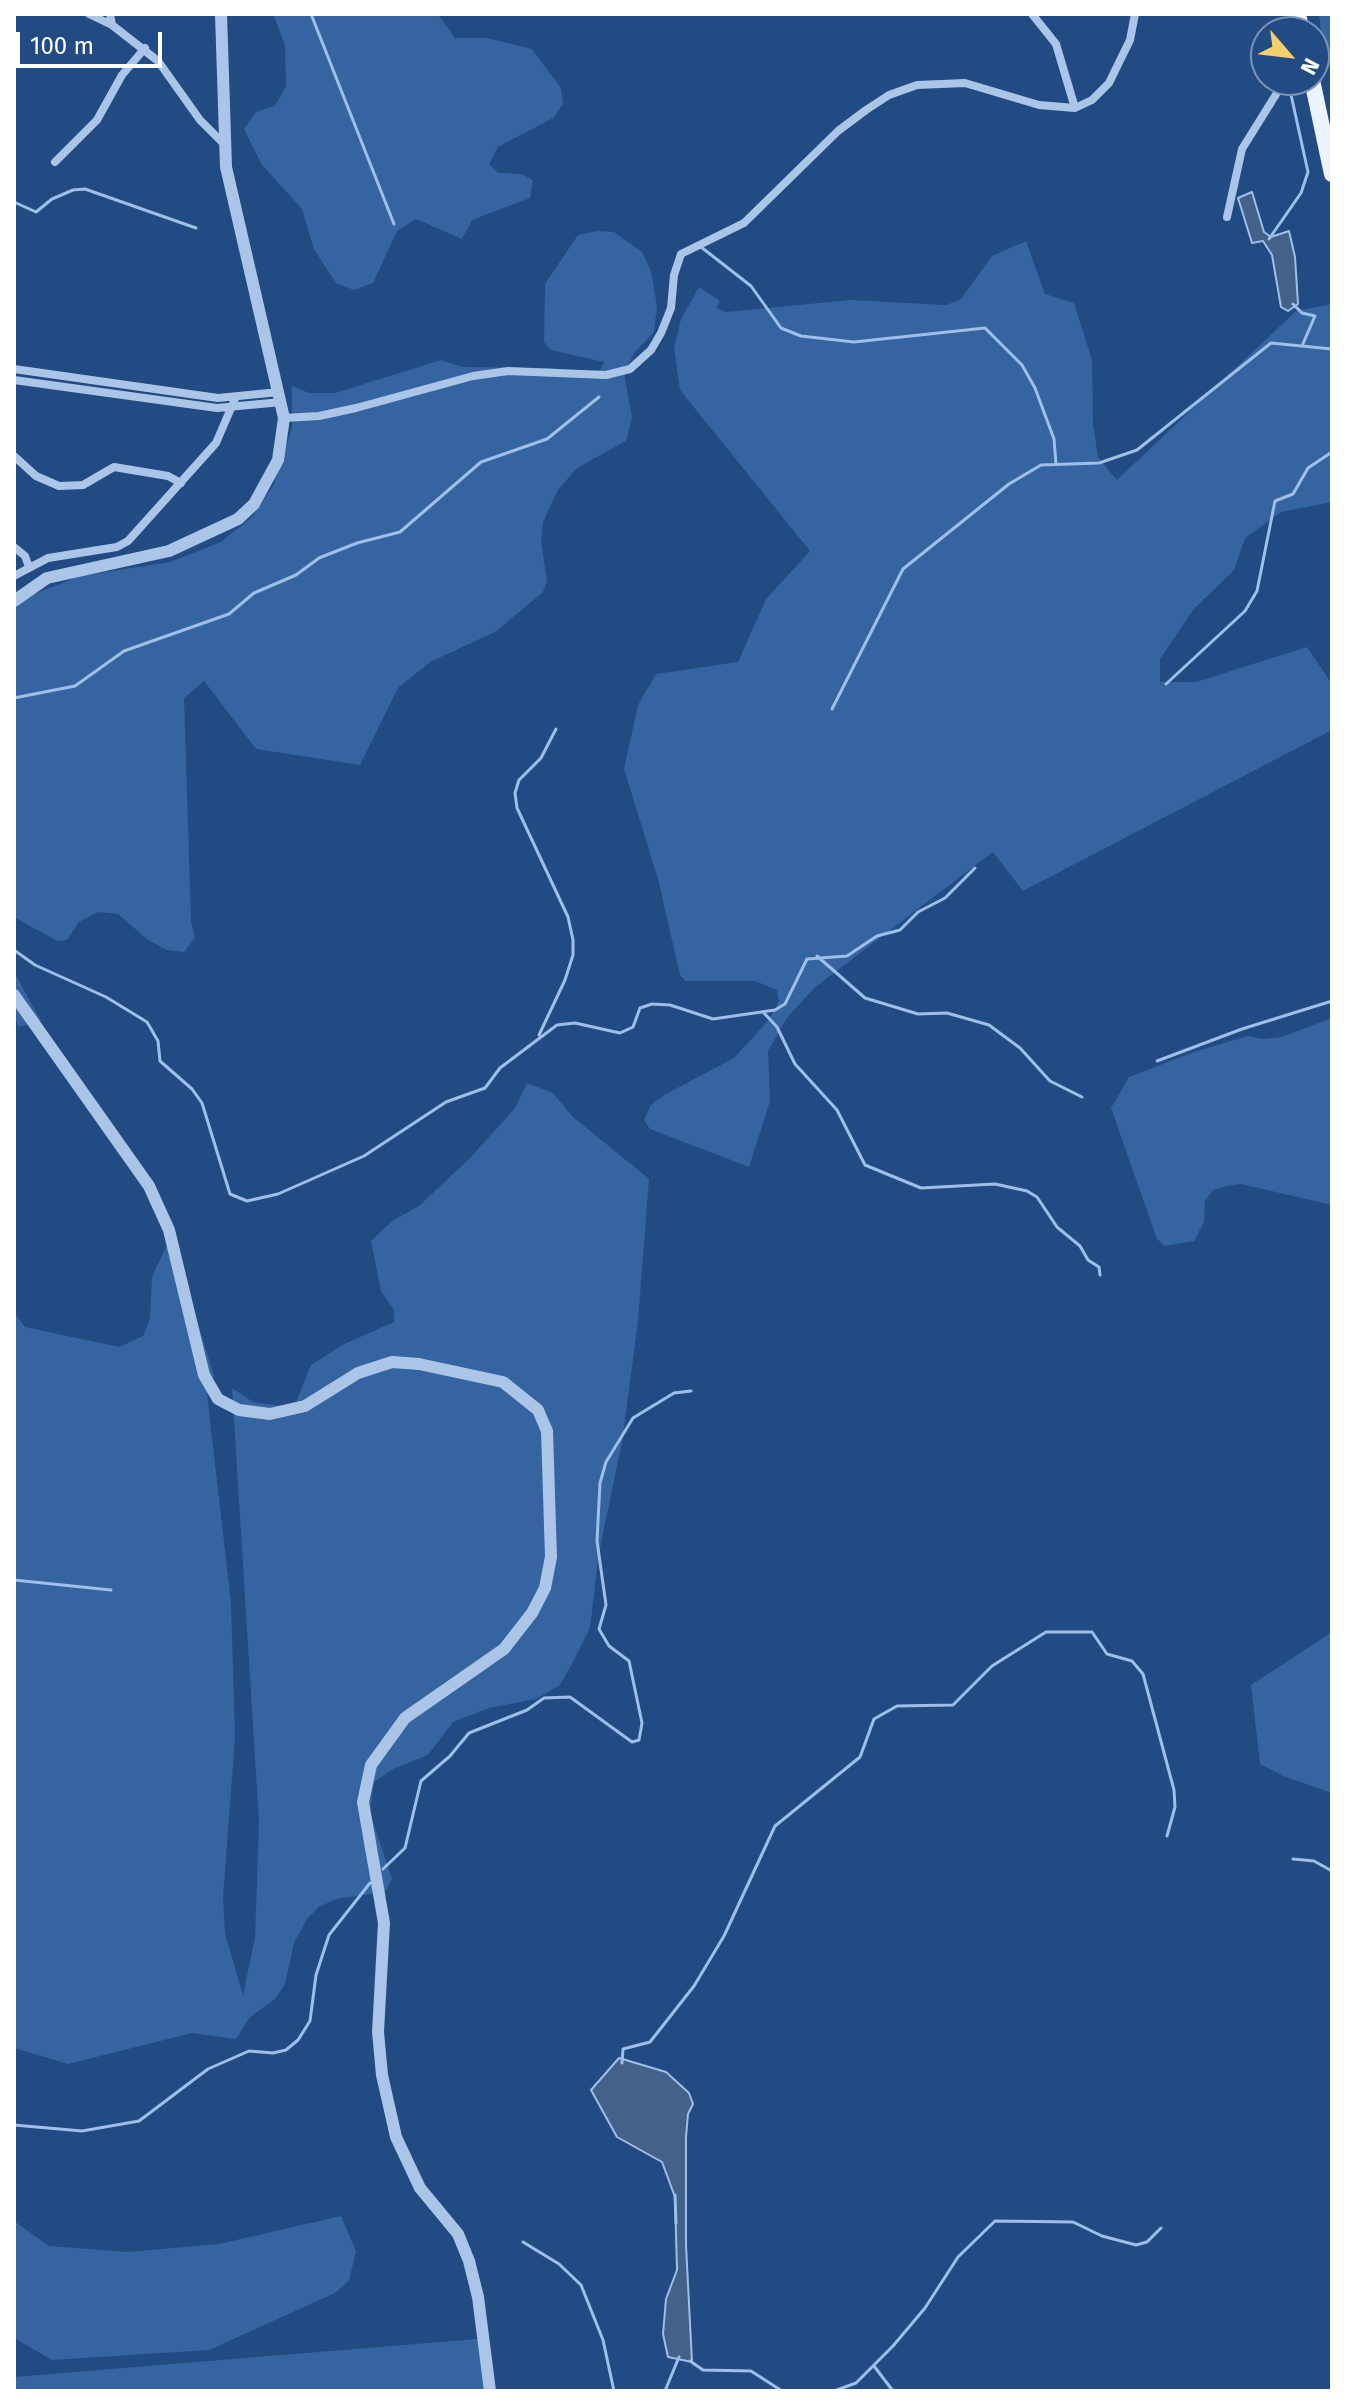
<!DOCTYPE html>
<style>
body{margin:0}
#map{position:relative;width:1346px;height:2405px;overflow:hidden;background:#224a83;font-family:"Fira Sans",sans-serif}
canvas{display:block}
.frame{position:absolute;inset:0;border:16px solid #fff;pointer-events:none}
.north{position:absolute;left:1250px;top:16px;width:80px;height:80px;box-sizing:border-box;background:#224a83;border:2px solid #7a92b5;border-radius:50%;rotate:118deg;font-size:22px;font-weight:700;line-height:32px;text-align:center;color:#fff}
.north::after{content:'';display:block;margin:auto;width:28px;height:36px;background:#f4d06c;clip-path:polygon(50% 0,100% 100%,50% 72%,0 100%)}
.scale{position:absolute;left:16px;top:32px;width:146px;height:36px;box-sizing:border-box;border:4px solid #fff;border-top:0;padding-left:10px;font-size:24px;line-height:28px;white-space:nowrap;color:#fff;-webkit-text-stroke:6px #224a83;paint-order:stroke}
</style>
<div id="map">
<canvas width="1346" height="2405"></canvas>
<div class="frame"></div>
<div class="north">N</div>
<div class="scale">100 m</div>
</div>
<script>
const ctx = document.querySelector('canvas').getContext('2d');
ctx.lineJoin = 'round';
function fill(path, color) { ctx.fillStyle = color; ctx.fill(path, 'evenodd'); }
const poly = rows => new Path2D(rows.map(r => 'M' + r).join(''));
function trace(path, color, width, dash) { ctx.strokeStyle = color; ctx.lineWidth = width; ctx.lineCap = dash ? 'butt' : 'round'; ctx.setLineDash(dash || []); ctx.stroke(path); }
fill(poly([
 [273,14,438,14,455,38,487,38,532,49,561,88,563,104,553,118,498,147,489,164,498,173,521,174,533,180,530,198,472,220,462,239,416,219,397,231,373,283,354,290,336,283,314,249,302,209,262,165,244,129,256,112,275,106,286,86,285,45],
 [1319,14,1332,14,1332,79,1322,39],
 [597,231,614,232,642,252,651,271,657,306,654,332,635,352,624,373,632,417,626,441,577,468,558,490,543,522,541,542,547,581,543,592,495,632,430,662,398,688,360,765,256,749,204,681,184,698,191,921,195,938,184,952,167,950,148,940,118,914,98,912,79,922,67,940,57,941,14,917,14,607,24,598,80,576,170,562,221,542,252,517,273,486,292,428,292,386,309,393,335,393,441,360,462,367,551,368,589,373,600,370,604,362,551,350,544,342,545,284,578,235],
 [1026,241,1045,294,1074,303,1092,360,1093,424,1098,457,1117,480,1296,311,1332,304,1332,502,1281,512,1245,538,1234,570,1193,610,1160,659,1160,682,1196,682,1307,647,1332,684,1332,730,1023,891,993,852,814,988,786,1019,768,1051,770,1101,749,1167,650,1129,644,1120,651,1105,664,1095,734,1058,768,1021,779,1001,777,990,755,981,685,981,680,975,658,879,624,769,638,705,656,674,738,662,766,599,810,551,680,390,674,348,681,319,699,287,720,301,716,308,726,312,851,300,946,305,960,300,992,256],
 [14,972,41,1021,18,1027,14,1013],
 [1332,1018,1332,1205,1241,1184,1226,1186,1213,1190,1205,1201,1204,1222,1194,1241,1165,1246,1157,1239,1111,1108,1129,1077,1194,1052,1248,1036,1263,1039,1282,1037],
 [527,1083,553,1093,572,1116,649,1179,638,1321,622,1442,599,1553,590,1628,572,1664,560,1685,536,1699,489,1708,453,1722,428,1755,393,1769,374,1782,370,1813,392,1879,385,1892,336,1899,319,1907,307,1919,294,1943,285,1984,275,1999,250,2017,236,2039,192,2033,68,2064,14,2048,14,1312,25,1327,119,1347,143,1336,150,1319,152,1277,171,1236,214,1376,207,1394,231,1603,235,1737,223,1897,225,1934,243,1995,255,1938,259,1822,232,1388,253,1402,282,1406,296,1402,311,1365,342,1345,394,1322,394,1310,381,1291,371,1241,392,1221,419,1206,471,1157,515,1108],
 [1332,1632,1332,1793,1283,1776,1260,1764,1251,1685],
 [341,2216,356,2251,349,2281,335,2293,209,2350,52,2360,14,2338,14,2221,49,2246,128,2252,219,2244],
 [489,2338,493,2391,14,2391,14,2377]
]), '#3664a0');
const water = poly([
 [1252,192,1264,232,1271,237,1289,231,1295,257,1298,304,1288,311,1281,307,1272,255,1263,241,1252,243,1238,198,1252,192],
 [619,2058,666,2072,689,2093,693,2104,688,2114,686,2137,686,2245,692,2362,668,2357,663,2334,666,2299,677,2270,675,2197,662,2162,617,2137,591,2090,619,2058]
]);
fill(water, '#44618a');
trace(water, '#9ebfe9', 2);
trace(poly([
 [311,14,394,224],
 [1277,21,1279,32],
 [14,202,36,212,52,199,73,190,85,189,196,228],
 [1269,239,1301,193,1308,172,1288,81],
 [701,247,751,286,781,328,801,336,854,342,985,328,1022,365,1035,388,1054,439,1056,464],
 [1293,304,1302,313,1315,316,1302,346],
 [1166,684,1245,611,1257,591,1275,501,1293,494,1308,468,1332,452],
 [14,698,75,686,124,651,229,614,254,593,296,575,319,558,357,543,400,532,481,462,547,439,599,397],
 [832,709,903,569,1009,484,1041,465,1099,463,1137,450,1271,343,1332,349],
 [14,950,35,965,106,997,147,1022,158,1041,160,1061,192,1089,202,1103,230,1194,247,1201,278,1194,364,1156,446,1102,485,1088,500,1068,557,1025,575,1023,620,1033,633,1027,640,1008,652,1004,670,1005,713,1019,775,1010,785,1004,807,959,847,956,877,936,900,930,918,912,945,898,975,868],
 [817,956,865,998,918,1014,947,1013,989,1025,1020,1048,1050,1081,1082,1097],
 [764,1013,777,1027,795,1064,837,1110,865,1165,921,1188,995,1184,1027,1191,1037,1197,1057,1227,1080,1246,1088,1260,1099,1267,1100,1275],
 [539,1035,565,980,573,955,573,940,568,917,517,808,515,793,519,780,541,758,556,729],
 [1157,1061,1242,1029,1332,1001],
 [14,1580,111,1590],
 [1293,1859,1314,1861,1332,1871],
 [383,1869,405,1848,421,1781,450,1756,469,1733,527,1710,544,1698,570,1697,632,1742,639,1740,642,1723,629,1661,609,1646,599,1629,606,1605,597,1541,600,1483,606,1462,633,1418,674,1393,691,1391],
 [622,2063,623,2049,650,2042,694,1986,724,1936,775,1826,860,1757,874,1719,897,1706,953,1705,992,1666,1046,1632,1092,1632,1107,1654,1132,1661,1143,1674,1174,1790,1175,1807,1167,1836],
 [14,2125,82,2131,139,2121,208,2069,249,2051,273,2053,286,2050,298,2040,310,2021,316,1975,329,1935,370,1883],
 [675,2195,676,2223],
 [523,2242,559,2264,581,2285,603,2340,614,2391],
 [690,2361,703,2370,751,2371,782,2391],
 [874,2366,893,2391],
 [665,2391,679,2357],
 [834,2391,856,2383,893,2346,925,2308,958,2257,995,2221,1073,2222,1102,2236,1136,2245,1147,2242,1161,2228]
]), '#9ebfe9', 3);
trace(poly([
 [89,14,112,25],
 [110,14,112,25,158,61,200,120,225,145],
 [1032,14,1056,44,1075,108],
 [55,162,97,120,122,75,145,48],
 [1227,217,1242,149,1285,80],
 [14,369,218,398,279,392],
 [14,380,217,408,282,402],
 [284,418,319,416,356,408,473,376,508,371,606,375,630,369,651,350,661,333,671,308,674,275,681,254,744,223,838,131,866,110,889,95,917,85,965,83,1039,105,1075,108,1092,100,1109,83,1130,40,1135,14],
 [14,456,36,476,59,486,83,485,114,467,168,476,181,483],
 [14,547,25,556,29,567],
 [14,576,48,558,117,547,128,541,216,443,235,399]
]), '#aac5e8', 8);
trace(poly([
 [14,601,47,578,169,551,238,519,254,504,278,460,284,418,226,167,221,14],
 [14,995,149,1186,169,1230,204,1375,218,1399,239,1410,270,1414,305,1406,358,1373,392,1362,419,1364,503,1382,538,1410,547,1431,551,1557,545,1588,532,1613,504,1649,405,1718,371,1765,363,1802,384,1923,378,2032,382,2075,396,2137,420,2188,458,2234,469,2261,478,2297,490,2391]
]), '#aac5e8', 12);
trace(poly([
 [1298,14,1302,32],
 [1312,80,1332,174]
]), '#edf3fe', 16);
</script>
